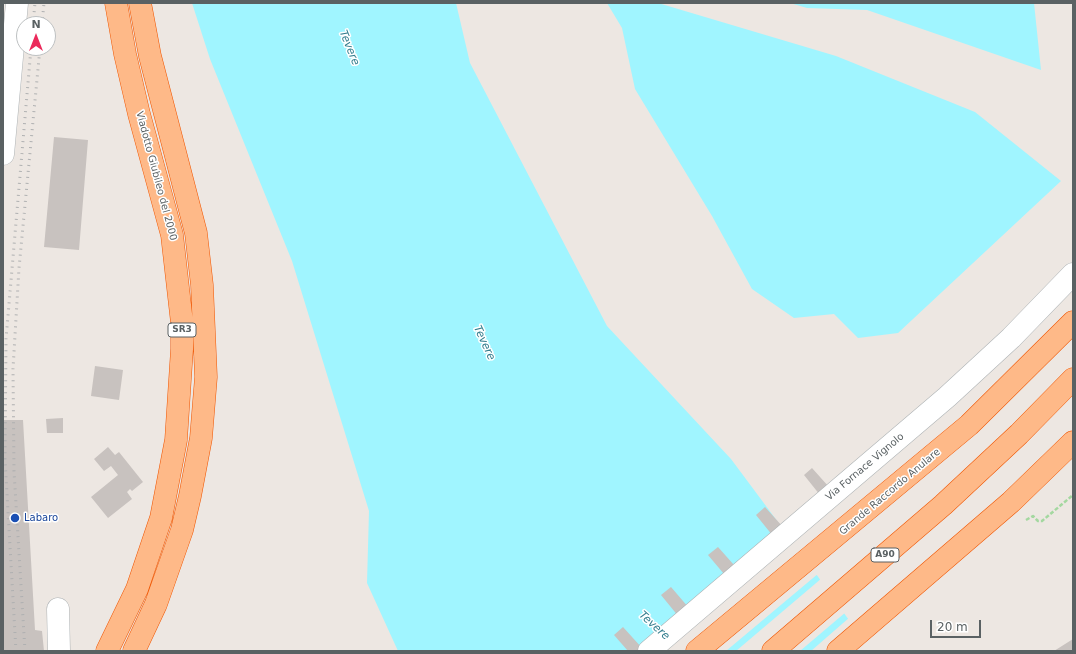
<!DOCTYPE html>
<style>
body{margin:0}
#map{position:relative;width:1076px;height:654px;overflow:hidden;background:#ede7e2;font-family:"DejaVu Sans",sans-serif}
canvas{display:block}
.frame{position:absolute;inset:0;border:4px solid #5a6163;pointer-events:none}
.north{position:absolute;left:16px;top:16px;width:40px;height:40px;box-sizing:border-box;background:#fff;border:1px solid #bdc0c1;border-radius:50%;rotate:0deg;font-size:11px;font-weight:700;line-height:16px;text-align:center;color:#5a6163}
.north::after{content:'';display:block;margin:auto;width:14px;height:18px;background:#eb2a5b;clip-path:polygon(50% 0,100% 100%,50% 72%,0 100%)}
.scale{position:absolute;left:930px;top:620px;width:51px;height:18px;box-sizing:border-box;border:2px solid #5a6163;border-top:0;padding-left:5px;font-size:12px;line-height:14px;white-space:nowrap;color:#5a6163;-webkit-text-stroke:3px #fff;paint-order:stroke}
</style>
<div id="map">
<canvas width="1076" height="654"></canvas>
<div class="frame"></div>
<div class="north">N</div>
<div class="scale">20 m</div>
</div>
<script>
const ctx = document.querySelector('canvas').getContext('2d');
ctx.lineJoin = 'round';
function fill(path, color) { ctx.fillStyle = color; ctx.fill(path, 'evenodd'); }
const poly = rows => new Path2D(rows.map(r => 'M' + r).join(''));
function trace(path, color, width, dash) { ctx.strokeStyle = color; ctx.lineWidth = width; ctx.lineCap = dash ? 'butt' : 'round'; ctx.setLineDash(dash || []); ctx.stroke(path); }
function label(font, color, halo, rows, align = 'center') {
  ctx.font = font + ' "DejaVu Sans",sans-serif'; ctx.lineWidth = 3; ctx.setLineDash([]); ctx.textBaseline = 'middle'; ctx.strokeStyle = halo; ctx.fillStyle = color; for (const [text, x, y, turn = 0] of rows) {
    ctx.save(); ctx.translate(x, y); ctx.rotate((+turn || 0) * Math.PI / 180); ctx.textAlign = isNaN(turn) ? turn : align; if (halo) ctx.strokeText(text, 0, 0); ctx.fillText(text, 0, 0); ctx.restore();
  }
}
fill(poly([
 [192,3,456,3,470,63,607,326,731,459,804,557,871,651,398,651,367,583,369,511,292,261,210,59],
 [607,3,658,3,836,56,975,112,1061,181,898,333,858,338,834,314,794,318,752,289,712,216,635,89,622,28],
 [790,3,1034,3,1041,70,867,10,807,8]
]), '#a0f5ff');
fill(poly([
 [784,526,819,573,726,651,638,651],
 [822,578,846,612,800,651,736,651],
 [850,617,873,651,811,651]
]), '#ede7e2');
fill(poly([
 [54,137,88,140,79,250,44,247],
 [95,366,123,370,119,400,91,396],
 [63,418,63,433,47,433,46,419],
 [3,420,23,420,35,630,42,631,44,651,3,651],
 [108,447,115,455,119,452,143,482,132,491,130,489,127,492,132,499,108,518,91,497,118,475,111,466,104,471,94,459],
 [812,468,829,487,820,495,804,475],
 [765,507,783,527,773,536,756,515],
 [718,547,734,565,724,574,708,555],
 [671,587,689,608,679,617,661,595],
 [623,627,642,648,638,651,628,651,614,635],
 [1073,639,1073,651,1054,651]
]), '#c8c2bf');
const minor = poly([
 [3,154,17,3],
 [58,609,59,651],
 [649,651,947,397,1011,338,1073,274]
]);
const highway = poly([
 [107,651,137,589,161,518,176,440,182,349,182,323,172,235,139,114,125,54,116,3],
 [134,651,156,604,182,530,190,496,201,438,206,377,202,285,196,233,150,56,140,3],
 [697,651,969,425,1073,322],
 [773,651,943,505,1019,434,1073,379],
 [838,651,1011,502,1073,442]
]);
trace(minor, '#aeb3b5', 23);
trace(highway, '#ef5500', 23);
trace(poly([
 [1026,520,1033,516,1038,521,1042,521,1073,495]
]), '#a4d8a0', 2.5, [4, 2]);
trace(minor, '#fff', 22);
trace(highway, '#feb988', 22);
trace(poly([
 [33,24,35,3],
 [42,24,44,3],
 [16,651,5,459,6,339,31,48],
 [25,651,14,471,13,369,19,268,40,48]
]), '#afb0b1', 3, [1, 5]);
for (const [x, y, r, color] of [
 [15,518,5,"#1a4fb4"]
]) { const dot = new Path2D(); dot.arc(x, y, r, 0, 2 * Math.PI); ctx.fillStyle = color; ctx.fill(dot); trace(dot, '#fff', 1.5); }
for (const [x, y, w] of [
 [182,330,28],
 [885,555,28]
]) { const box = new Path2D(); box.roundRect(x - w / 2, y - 7, w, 14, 3); ctx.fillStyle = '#fff'; ctx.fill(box); trace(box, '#5a6163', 1); }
label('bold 9px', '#5a6163', null, [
 ["SR3",182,330],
 ["A90",885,555]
]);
label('10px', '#5a6163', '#fff', [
 ["Viadotto Giubileo del 2000",156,176,75],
 ["Via Fornace Vignolo",865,467,-40],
 ["Grande Raccordo Anulare",890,492,-40]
]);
label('10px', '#164399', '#fff', [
 ["Labaro",24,518]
], 'left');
label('italic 11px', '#337e8e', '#fff', [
 ["Tevere",349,48,68],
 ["Tevere",484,343,65],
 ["Tevere",654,626,42]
]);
</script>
